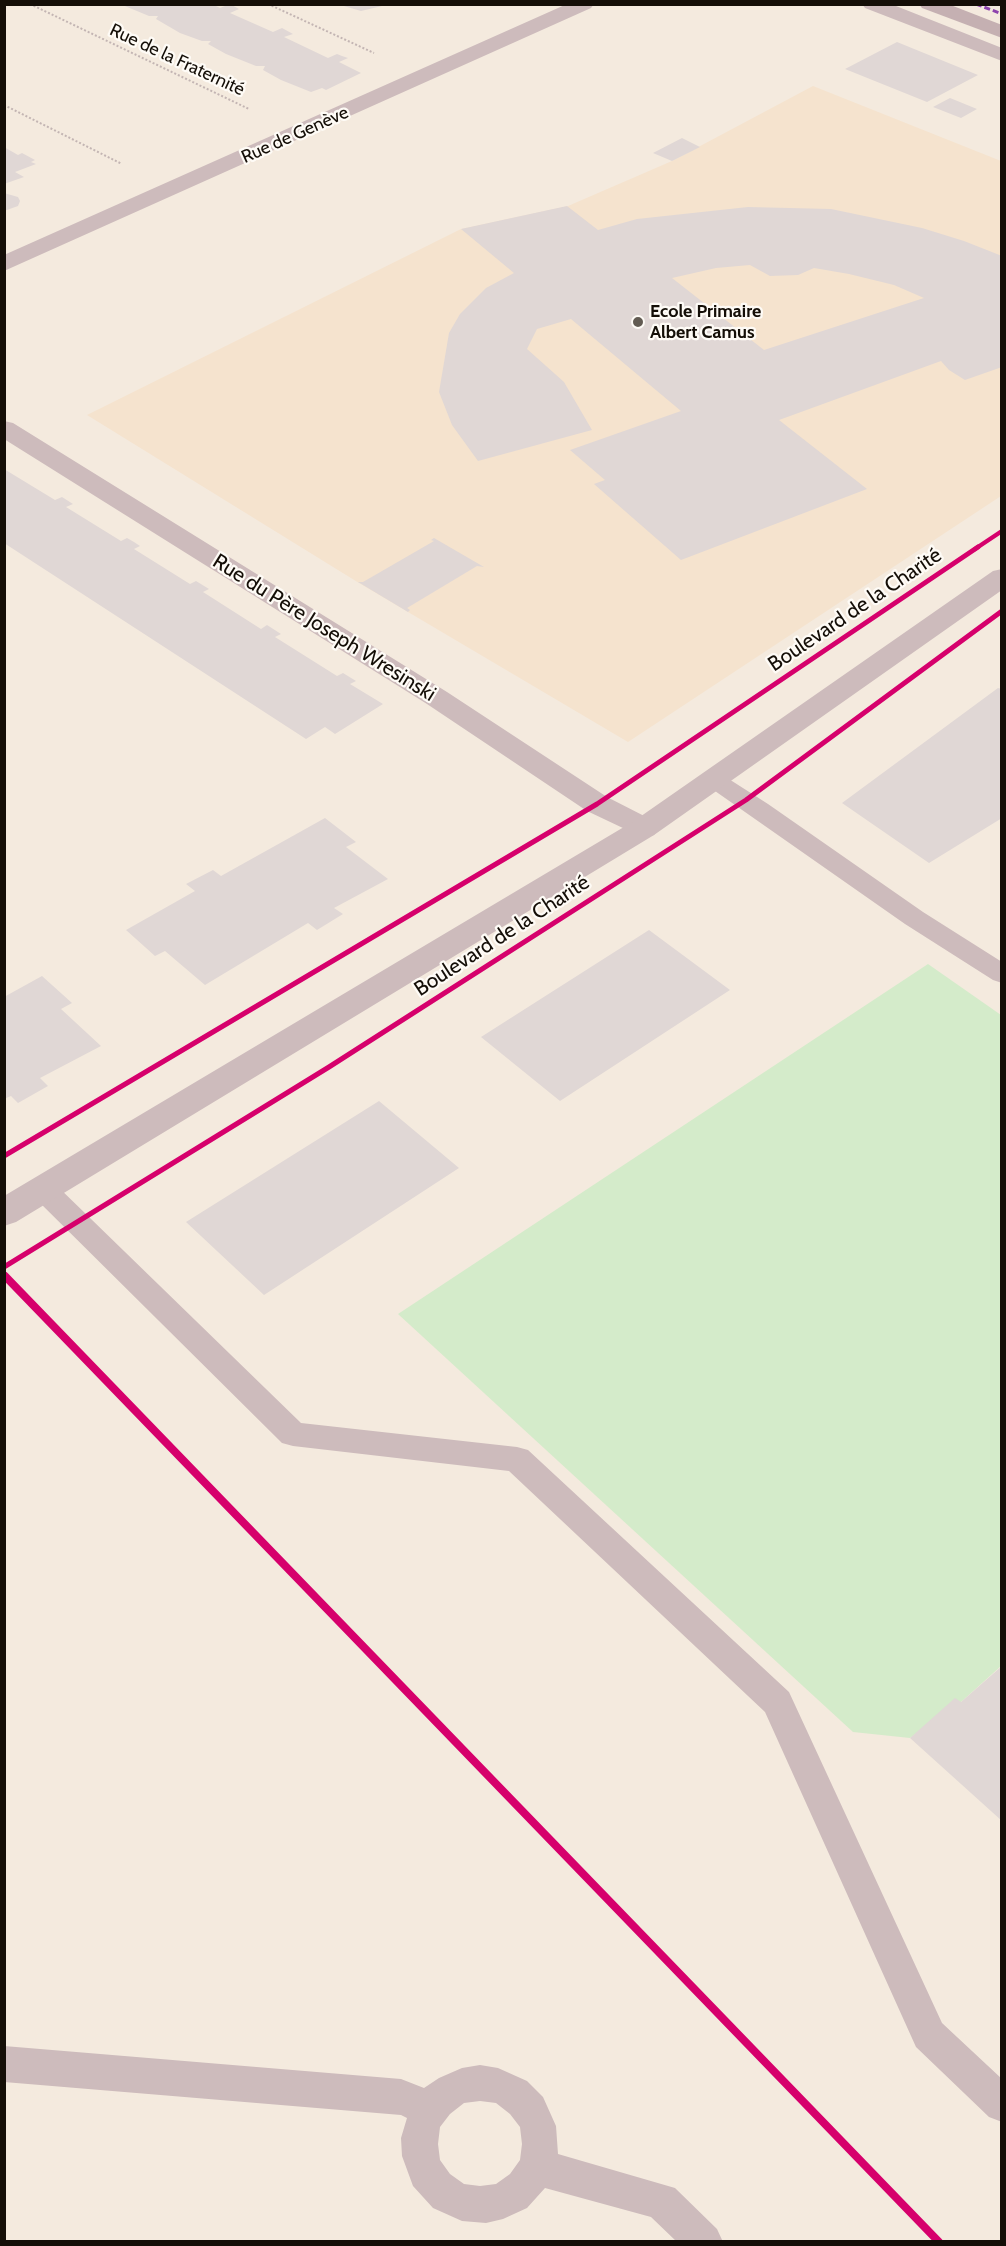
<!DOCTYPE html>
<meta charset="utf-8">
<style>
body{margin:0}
#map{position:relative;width:1006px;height:2246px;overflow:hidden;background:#f4eade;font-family:Cabin,sans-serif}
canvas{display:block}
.frame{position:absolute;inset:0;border:6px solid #140e07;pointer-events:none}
</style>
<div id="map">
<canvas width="1006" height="2246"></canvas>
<div class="frame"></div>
</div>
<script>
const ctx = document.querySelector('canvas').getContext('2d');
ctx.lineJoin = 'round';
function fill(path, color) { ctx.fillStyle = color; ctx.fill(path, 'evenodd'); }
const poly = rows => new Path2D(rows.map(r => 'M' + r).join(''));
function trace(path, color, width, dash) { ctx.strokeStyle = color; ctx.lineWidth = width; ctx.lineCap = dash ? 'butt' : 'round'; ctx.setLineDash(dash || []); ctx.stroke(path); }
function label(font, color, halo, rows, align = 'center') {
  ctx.font = font + ' Cabin,sans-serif'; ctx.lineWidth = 4.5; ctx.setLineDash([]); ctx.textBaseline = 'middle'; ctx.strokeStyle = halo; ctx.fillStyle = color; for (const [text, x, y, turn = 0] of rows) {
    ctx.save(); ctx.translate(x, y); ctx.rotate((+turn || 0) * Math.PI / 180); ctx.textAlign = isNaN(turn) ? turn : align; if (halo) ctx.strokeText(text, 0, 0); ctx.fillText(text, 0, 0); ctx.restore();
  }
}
fill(poly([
 [813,86,1001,161,1001,496,628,742,359,583,87,415,461,229,568,206,672,161]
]), '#f5e3ce');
fill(poly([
 [928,964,1001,1015,1001,1666,961,1702,910,1738,853,1732,398,1314]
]), '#d4ebca');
fill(poly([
 [120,4,212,4,220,8,230,4,239,9,230,13,273,32,282,28,293,34,284,37,328,58,337,54,342,56,348,58,339,62,361,73,326,90,322,88,311,92,281,80,263,70,265,66,256,66,226,54,208,44,211,41,202,41,180,33,156,19,158,16,149,16],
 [337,4,382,4,382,6,361,11],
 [897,42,978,75,927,102,845,69],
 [950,98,977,109,961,118,933,107],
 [682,138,700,147,672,161,653,153],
 [4,147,18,155,22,153,35,160,31,162,36,164,15,172,24,177,4,184],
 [4,193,18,197,20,201,18,206,4,211],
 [567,206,598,230,637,219,748,207,831,209,922,228,964,241,1002,256,1002,367,965,380,949,370,941,361,779,420,867,489,681,560,594,484,605,480,570,450,681,411,571,319,537,329,527,349,564,382,592,430,478,461,452,425,439,392,449,333,460,314,486,288,514,273,461,229],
 [750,265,770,276,798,275,814,268,849,274,894,285,924,298,764,350,672,278,716,268],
 [4,469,55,500,62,497,73,504,66,507,121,541,127,538,134,542,140,546,134,549,190,584,196,581,209,589,203,592,261,629,267,625,281,634,275,637,337,676,343,673,356,681,350,684,383,704,335,734,325,727,306,739,4,543],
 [434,538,484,567,477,566,407,608,410,610,408,612,358,582,363,582,434,541,431,540],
 [998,688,1002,689,1002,818,929,863,842,803],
 [325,818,356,842,346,847,388,879,334,908,343,914,317,930,308,923,205,985,165,951,155,956,126,930,195,891,186,884,213,870,221,876],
 [649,930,730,990,560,1101,481,1037],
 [42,976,72,1003,61,1009,101,1046,40,1078,48,1086,18,1103,11,1096,4,1099,4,997],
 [379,1101,459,1168,264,1295,186,1222],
 [1002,1666,1002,1821,910,1738,955,1698,961,1702]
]), '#e0d7d5');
trace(poly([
 [30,4,249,109],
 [268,4,374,53],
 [4,105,122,164]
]), '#c3b5b3', 2, [2, 2]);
fill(poly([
 [713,771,721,774,768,804,923,912,1002,962,1002,983,993,980,905,924,705,784,701,779,705,774,713,771],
 [44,1180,54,1183,301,1423,517,1447,528,1450,789,1692,942,2023,1002,2079,1002,2122,989,2117,916,2047,765,1712,509,1471,293,1446,282,1443,34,1197,30,1190,34,1183,44,1180],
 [4,2046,401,2079,424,2088,439,2078,462,2068,480,2065,498,2068,527,2081,543,2097,556,2126,558,2154,675,2188,717,2229,723,2242,677,2242,651,2217,545,2188,527,2208,503,2219,486,2223,462,2221,433,2208,413,2186,402,2156,401,2138,407,2118,401,2115,4,2082,4,2046],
 [480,2101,496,2103,510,2114,520,2127,522,2144,520,2160,510,2174,496,2184,480,2186,464,2184,450,2174,440,2160,438,2144,440,2127,450,2114,464,2103,480,2101]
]), '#cdbbbc');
fill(poly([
 [567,4,594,4,591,8,4,271,4,255,567,4],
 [862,4,891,4,1002,48,1002,61,865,8,862,4],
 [4,421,13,423,447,692,607,797,654,821,659,828,654,835,644,838,587,811,427,704,4,439,4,421]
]), '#cdbbbc');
fill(poly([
 [1002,569,1002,590,654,835,16,1222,4,1226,4,1196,634,821,993,571,1002,569]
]), '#cdbbbc');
fill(poly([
 [919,4,948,4,1002,25,1002,38,922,8,919,4]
]), '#c5b0b2');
trace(poly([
 [976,4,1002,14]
]), '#8e44ad', 3, [6, 3]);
trace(poly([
 [975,549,1002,531]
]), '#d6006c', 4.5);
trace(poly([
 [4,1156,597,804,978,547],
 [4,1267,329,1067,746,800,1002,611],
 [4,1275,7,1278]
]), '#d6006c', 5);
trace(poly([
 [5,1276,939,2242]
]), '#d6006c', 8);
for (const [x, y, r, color] of [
 [638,322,6,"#625b52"]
]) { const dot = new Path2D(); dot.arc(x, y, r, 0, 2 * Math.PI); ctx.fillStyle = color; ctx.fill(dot); trace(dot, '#fefbf6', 2); }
label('18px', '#140e07', '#fefbf6', [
 ["Rue de la Fraternité",177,60,25],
 ["Rue de Genève",295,135,-24]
]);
label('bold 18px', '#140e07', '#fefbf6', [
 ["Ecole Primaire",650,312],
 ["Albert Camus",650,333]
], 'left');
label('21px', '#140e07', '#fefbf6', [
 ["Boulevard de la Charité",855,610,-34],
 ["Rue du Père Joseph Wresinski",324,628,32],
 ["Boulevard de la Charité",502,936,-33]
]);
</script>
